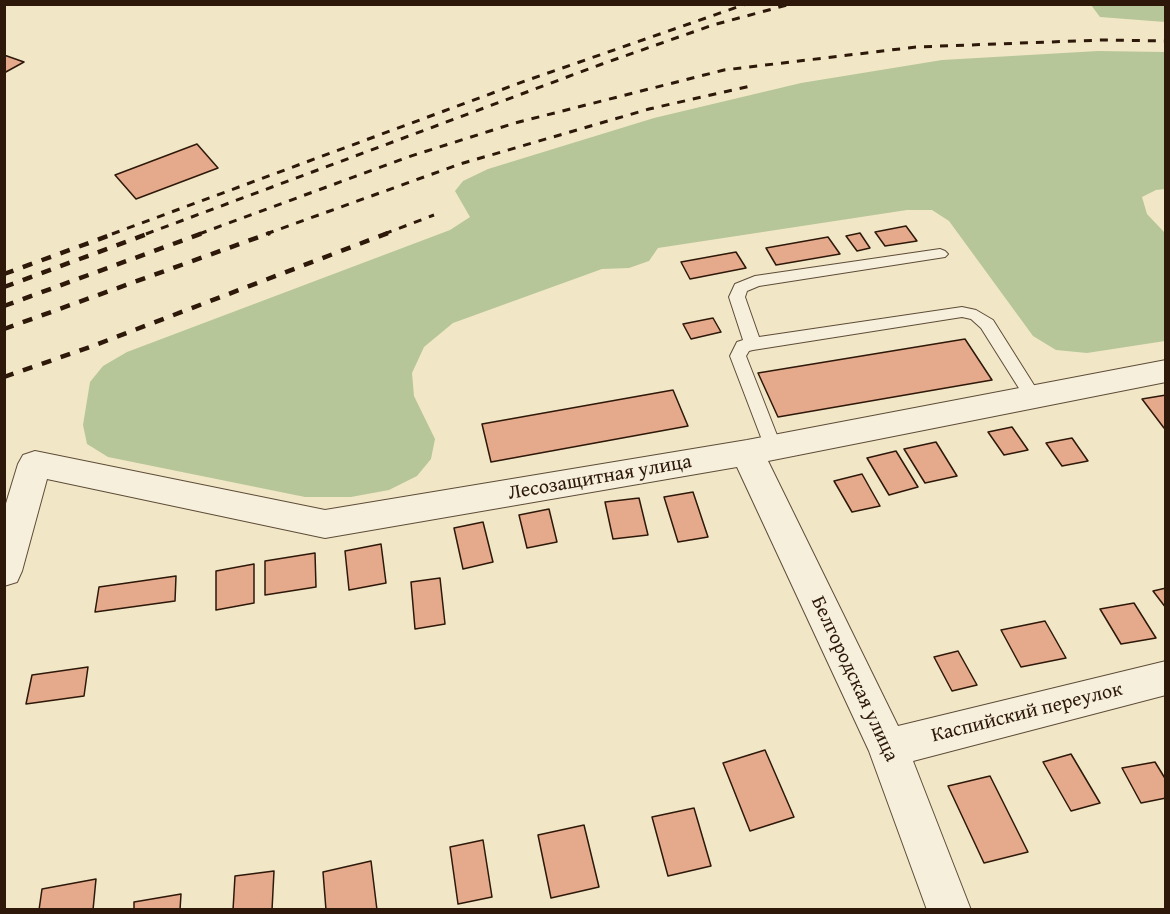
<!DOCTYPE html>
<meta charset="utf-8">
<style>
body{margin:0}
#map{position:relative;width:1170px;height:914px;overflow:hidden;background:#f1e7c7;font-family:"Gentium Book Plus",serif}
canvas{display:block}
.frame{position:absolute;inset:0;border:6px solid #2d1809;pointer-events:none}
</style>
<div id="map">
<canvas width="1170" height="914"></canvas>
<div class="frame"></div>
</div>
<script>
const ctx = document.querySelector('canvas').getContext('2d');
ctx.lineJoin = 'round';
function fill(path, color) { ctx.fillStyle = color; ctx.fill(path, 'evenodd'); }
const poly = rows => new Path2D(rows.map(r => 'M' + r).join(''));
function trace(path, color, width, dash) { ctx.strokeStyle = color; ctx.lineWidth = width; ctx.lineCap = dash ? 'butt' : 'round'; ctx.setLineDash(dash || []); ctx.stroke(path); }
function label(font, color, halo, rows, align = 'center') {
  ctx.font = font + ' "Gentium Book Plus",serif'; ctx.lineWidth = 5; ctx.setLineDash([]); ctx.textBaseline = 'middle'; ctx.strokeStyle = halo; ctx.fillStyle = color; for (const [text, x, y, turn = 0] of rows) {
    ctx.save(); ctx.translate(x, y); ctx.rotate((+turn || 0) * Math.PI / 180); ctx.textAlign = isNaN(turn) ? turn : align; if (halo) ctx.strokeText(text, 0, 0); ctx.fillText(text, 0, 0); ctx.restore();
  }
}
fill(poly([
 [1091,5,1165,5,1165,22,1100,17],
 [1098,51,1165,52,1165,189,1156,190,1142,197,1147,214,1165,233,1165,341,1087,353,1056,350,1033,336,949,221,932,210,907,210,658,248,649,261,629,268,602,269,453,323,424,347,412,373,414,396,435,439,431,459,417,476,389,490,351,497,305,497,108,457,87,444,83,425,90,382,103,366,127,352,450,230,470,217,455,191,463,181,488,169,654,118,801,83,942,60]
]), '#b7c698');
const building = poly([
 [4,55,24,62,4,73,4,55],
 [197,144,218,168,136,199,115,175,197,144],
 [906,226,917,241,885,246,875,232,906,226],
 [860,233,870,248,857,251,846,236,860,233],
 [828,237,840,254,776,265,766,248,828,237],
 [736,252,746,268,690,279,681,262,736,252],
 [713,318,721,332,691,339,683,324,713,318],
 [965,339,992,380,778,417,758,373,965,339],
 [673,390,688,426,491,462,482,424,673,390],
 [1166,395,1166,427,1164,428,1142,399,1166,395],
 [1012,427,1028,450,1004,455,988,432,1012,427],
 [1072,438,1088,461,1062,466,1046,443,1072,438],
 [936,442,957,476,925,483,904,449,936,442],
 [896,451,918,487,889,495,867,458,896,451],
 [862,474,880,506,852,512,834,481,862,474],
 [693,492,708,537,678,542,664,497,693,492],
 [639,498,648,535,613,539,605,502,639,498],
 [549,509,557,542,527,548,519,515,549,509],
 [483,522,493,562,463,569,454,528,483,522],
 [381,544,386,583,349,590,345,551,381,544],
 [315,553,316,587,265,595,265,561,315,553],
 [254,564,254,603,216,610,216,571,254,564],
 [176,576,175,601,95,612,99,587,176,576],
 [440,578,445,624,415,629,411,582,440,578],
 [1166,588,1166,608,1153,591,1166,588],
 [1134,603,1156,638,1121,644,1100,609,1134,603],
 [1045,621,1066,658,1021,667,1001,630,1045,621],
 [958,651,977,685,952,691,934,657,958,651],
 [88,667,84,696,26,704,32,675,88,667],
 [765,750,794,817,750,831,723,763,765,750],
 [1071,754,1100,803,1071,811,1043,762,1071,754],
 [1155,762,1166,780,1166,798,1141,803,1122,768,1155,762],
 [990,776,1028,852,984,863,948,786,990,776],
 [694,808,711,866,668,876,652,817,694,808],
 [584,825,599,887,551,898,538,835,584,825],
 [483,840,492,897,458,904,450,847,483,840],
 [371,861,377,910,326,910,323,872,371,861],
 [274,871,272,910,233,910,235,876,274,871],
 [96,879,93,910,39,910,42,889,96,879],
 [181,894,180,910,134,910,134,902,181,894]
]);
fill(building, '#e5a98b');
trace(building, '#2d1809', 1.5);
const lane = poly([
 [940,249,945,251,948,254,945,257,759,286,747,291,745,297,759,337,962,307,976,310,993,320,1039,393,1042,397,1039,401,1027,401,981,328,971,319,962,317,753,350,749,351,746,356,782,448,779,453,767,453,730,356,737,342,743,340,729,297,735,284,755,276,940,249]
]);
const street = poly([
 [1166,360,1166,382,768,461,898,726,1166,661,1166,695,913,761,971,910,927,910,869,751,737,467,325,538,47,479,22,571,17,582,4,586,4,510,18,464,23,455,35,451,325,510,747,440,1166,360]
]);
trace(lane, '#5e4c38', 2);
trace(street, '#5e4c38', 2);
fill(lane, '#f6efdb');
fill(street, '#f6efdb');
trace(poly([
 [112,234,525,81,746,4],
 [146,234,602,64,713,25,791,4],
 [199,234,408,157,515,123,724,70,916,47,1102,40,1166,41],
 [266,234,460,164,649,109,755,85],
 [384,234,434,215]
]), '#2d1809', 3, [8, 8]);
trace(poly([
 [4,274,116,233],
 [4,287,150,233],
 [4,306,203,233],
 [4,329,270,233],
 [4,377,90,347,388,233]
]), '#2d1809', 4.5, [10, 10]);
label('20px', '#2d1809', '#f6efdb', [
 ["Лесозащитная улица",600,478,-10],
 ["Белгородская улица",854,679,65],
 ["Каспийский переулок",1027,713,-14]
]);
</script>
